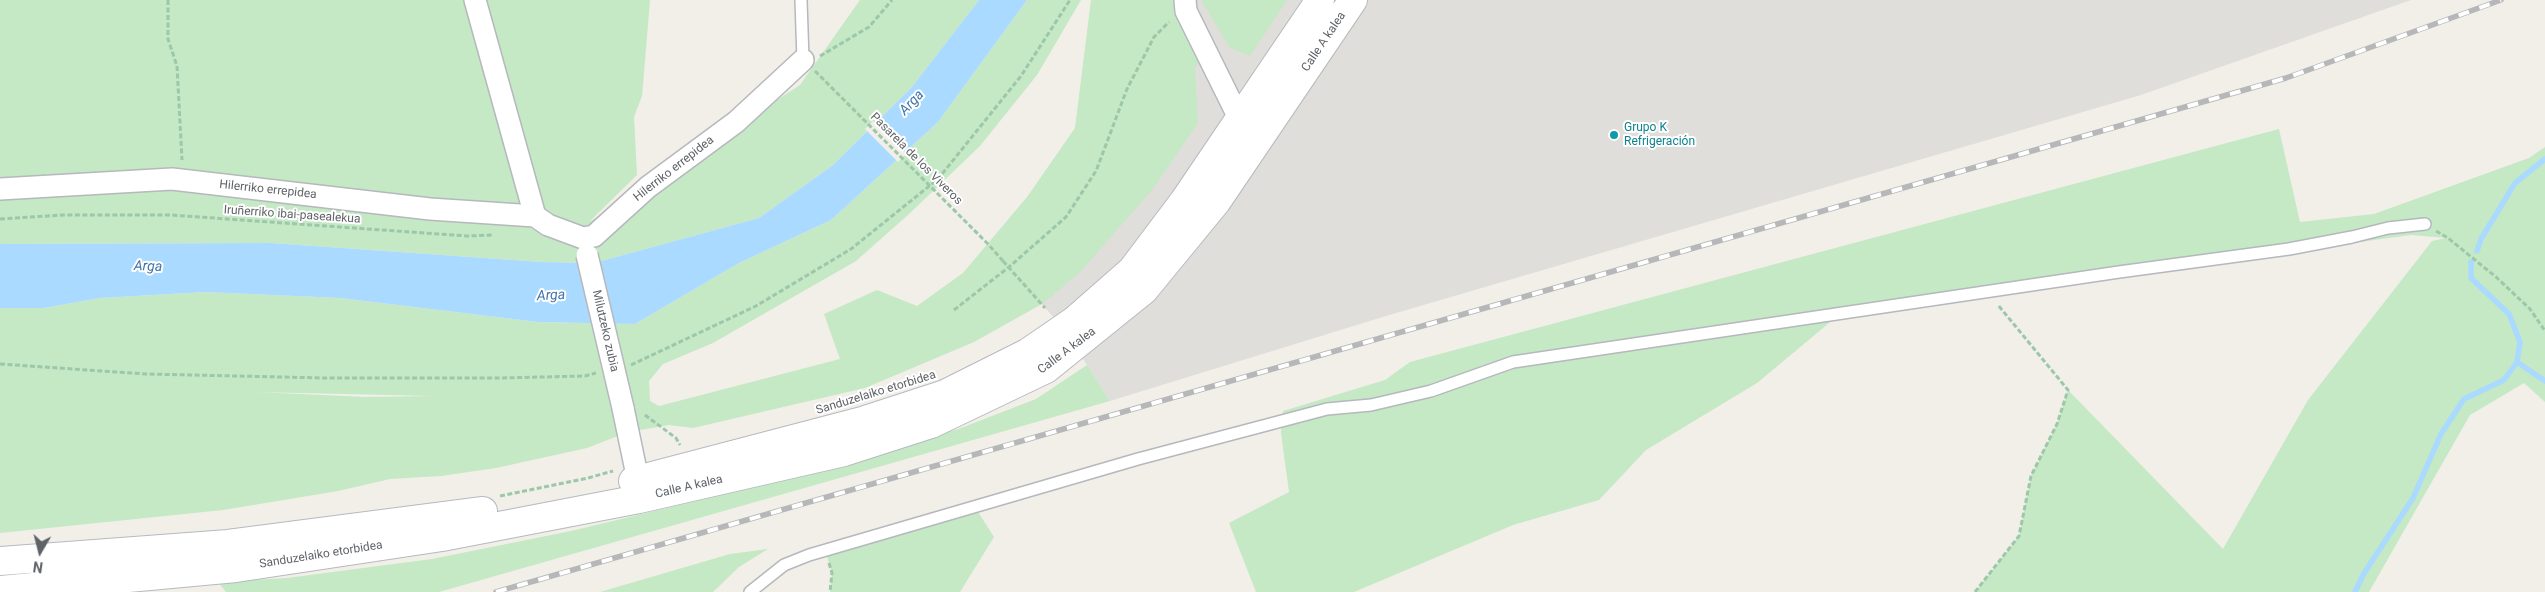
<!DOCTYPE html>
<meta charset="utf-8">
<style>
body{margin:0}
#map{position:relative;width:2545px;height:592px;overflow:hidden;background:#f1efe8;font-family:Roboto,sans-serif}
canvas{display:block}
.north{position:absolute;left:15px;top:527px;width:50px;height:50px;-webkit-text-stroke:4px #fff;paint-order:stroke;rotate:188deg;font-size:14px;font-weight:700;line-height:20px;text-align:center;color:#5f6368}
.north::after{content:'';display:block;margin:auto;width:18px;height:22px;background:#5f6368;clip-path:polygon(50% 0,100% 100%,50% 72%,0 100%)}
</style>
<div id="map">
<canvas width="2545" height="592"></canvas>
<div class="north">N</div>
</div>
<script>
const ctx = document.querySelector('canvas').getContext('2d');
ctx.lineJoin = 'round';
function fill(path, color) { ctx.fillStyle = color; ctx.fill(path, 'evenodd'); }
const poly = rows => new Path2D(rows.map(r => 'M' + r).join(''));
function trace(path, color, width, dash) { ctx.strokeStyle = color; ctx.lineWidth = width; ctx.lineCap = dash ? 'butt' : 'round'; ctx.setLineDash(dash || []); ctx.stroke(path); }
function label(font, color, halo, rows, align = 'center') {
  ctx.font = font + ' Roboto,sans-serif'; ctx.lineWidth = 4; ctx.setLineDash([]); ctx.textBaseline = 'middle'; ctx.strokeStyle = halo; ctx.fillStyle = color; for (const [text, x, y, turn = 0] of rows) {
    ctx.save(); ctx.translate(x, y); ctx.rotate((+turn || 0) * Math.PI / 180); ctx.textAlign = isNaN(turn) ? turn : align; if (halo) ctx.strokeText(text, 0, 0); ctx.fillText(text, 0, 0); ctx.restore();
  }
}
fill(poly([
 [1160,0,2411,0,2141,95,1386,316,1110,401,1063,328,1009,267]
]), '#e0deda');
fill(poly([
 [0,0,650,0,642,96,634,117,637,175,589,222,800,85,860,0,979,0,912,87,833,165,759,218,594,263,541,262,271,243,0,244],
 [1027,0,1081,0,1037,75,980,146,909,214,856,261,713,343,663,364,649,381,650,401,659,406,840,359,824,314,877,290,917,306,963,273,1027,197,1075,128,1091,0,1172,0,1199,62,1195,68,1198,123,1152,190,1080,272,1042,304,974,342,865,388,693,428,669,425,628,432,587,448,496,468,441,476,390,479,338,491,223,510,0,533,0,308,44,308,100,298,206,292,340,298,538,322,635,324,739,263,831,220,938,122],
 [256,392,434,396,435,396,366,397],
 [1201,0,1287,0,1250,56,1230,48],
 [2279,129,2300,222,2374,214,2529,158,2545,147,2545,402,2524,383,2470,415,2369,592,1975,592,2019,536,2031,476,2057,424,2068,390,2223,549,2308,400,2432,241,2446,238,2411,235,1841,313,1757,383,1646,450,1599,500,1513,525,1354,592,1256,592,1229,523,1289,492,1281,433,1283,411,1385,380,1410,362],
 [1087,365,1110,401,439,592,226,592,218,582,287,578,432,559,571,531,821,471,961,428,1036,399],
 [975,507,994,537,960,592,830,592,832,573,825,550],
 [768,549,739,567,713,592,600,592,730,554]
]), '#c5e8c5');
fill(poly([
 [979,0,1027,0,938,122,831,220,739,263,635,324,538,322,340,298,206,292,100,298,44,308,0,308,0,244,271,243,541,262,594,263,759,218,833,165,912,87]
]), '#aadaff');
fill(poly([
 [873,121,906,154,898,162,865,129]
]), '#f1efe8');
trace(poly([
 [2477,251,2481,239,2515,183,2545,159],
 [2517,362,2545,381],
 [2355,592,2363,575,2413,498,2441,434,2464,399,2504,380,2517,362,2520,342,2509,314,2471,278,2471,262]
]), '#aadaff', 5.5);
const lane = poly([
 [801,0,803,60],
 [750,592,784,565,809,555,1138,459,1327,409,1371,405,1431,391,1513,362,2119,272,2289,249,2352,237,2388,228,2425,224]
]);
const street = poly([
 [475,0,535,216],
 [1185,0,1186,11,1239,118],
 [0,189,172,179,430,209,535,216,548,225,583,238,594,236,648,187,736,122,803,60],
 [623,408,638,480]
]);
const secondary = poly([
 [633,481,862,421,945,394,1027,353,1075,320,1132,270,1184,201,1320,0],
 [0,561,228,544,483,511],
 [0,590,236,568,442,537,639,499,844,452,931,424,1046,369,1144,290,1217,201,1353,0]
]);
trace(lane, '#b5b8bc', 14);
trace(street, '#b5b8bc', 24);
trace(secondary, '#b6babf', 30);
trace(poly([
 [168,0,168,39,177,66,182,160],
 [820,56,869,27,892,0],
 [0,219,63,215,171,215,467,236,493,235],
 [2436,231,2448,238,2496,277,2530,309,2545,331],
 [1003,261,1045,308],
 [954,310,1009,267,1066,217,1096,171,1127,89,1154,37,1169,22],
 [0,364,146,374,325,378,499,378,585,376,596,373],
 [631,365,756,306,851,249,938,179,1021,76,1070,0],
 [645,415,676,438,680,445],
 [500,496,588,478,613,471],
 [829,563,832,573,830,592],
 [1975,592,2019,536,2031,476,2057,424,2068,390,1998,305]
]), '#9cc7a9', 3, [5, 2.5]);
trace(lane, '#fff', 11);
trace(street, '#fff', 21);
trace(secondary, '#fff', 28);
const rail = poly([
 [496,592,2286,78,2501,0]
]);
trace(rail, '#b6b7b8', 5.5);
trace(rail, '#fff', 4, [11]);
const streetBridge = poly([
 [587,255,623,408]
]);
trace(streetBridge, '#b5b8bc', 24, []);
trace(poly([
 [815,71,988,244,1003,261]
]), '#9cc7a9', 3, [5, 2.5]);
trace(streetBridge, '#fff', 21);
for (const [x, y, r, color] of [
 [1614,135,5,"#0f9aa8"]
]) { const dot = new Path2D(); dot.arc(x, y, r, 0, 2 * Math.PI); ctx.fillStyle = color; ctx.fill(dot); trace(dot, '#fff', 2); }
label('12px', '#5f6368', '#fff', [
 ["Calle A kalea",1324,42,-56],
 ["Pasarela de los Viveros",916,159,45],
 ["Hilerriko errepidea",674,169,-38],
 ["Hilerriko errepidea",268,190,6],
 ["Iruñerriko ibai-pasealekua",292,215,4],
 ["Milutzeko zubia",605,331,77],
 ["Calle A kalea",1067,351,-37],
 ["Sanduzelaiko etorbidea",876,393,-17],
 ["Calle A kalea",689,487,-13],
 ["Sanduzelaiko etorbidea",321,555,-9]
]);
label('12px', '#0d838f', '#fff', [
 ["Grupo K",1624,128],
 ["Refrigeración",1624,142]
], 'left');
label('italic 14px', '#4174aa', '#fff', [
 ["Arga",912,103,-47],
 ["Arga",148,267,2],
 ["Arga",551,296,-3]
]);
</script>
